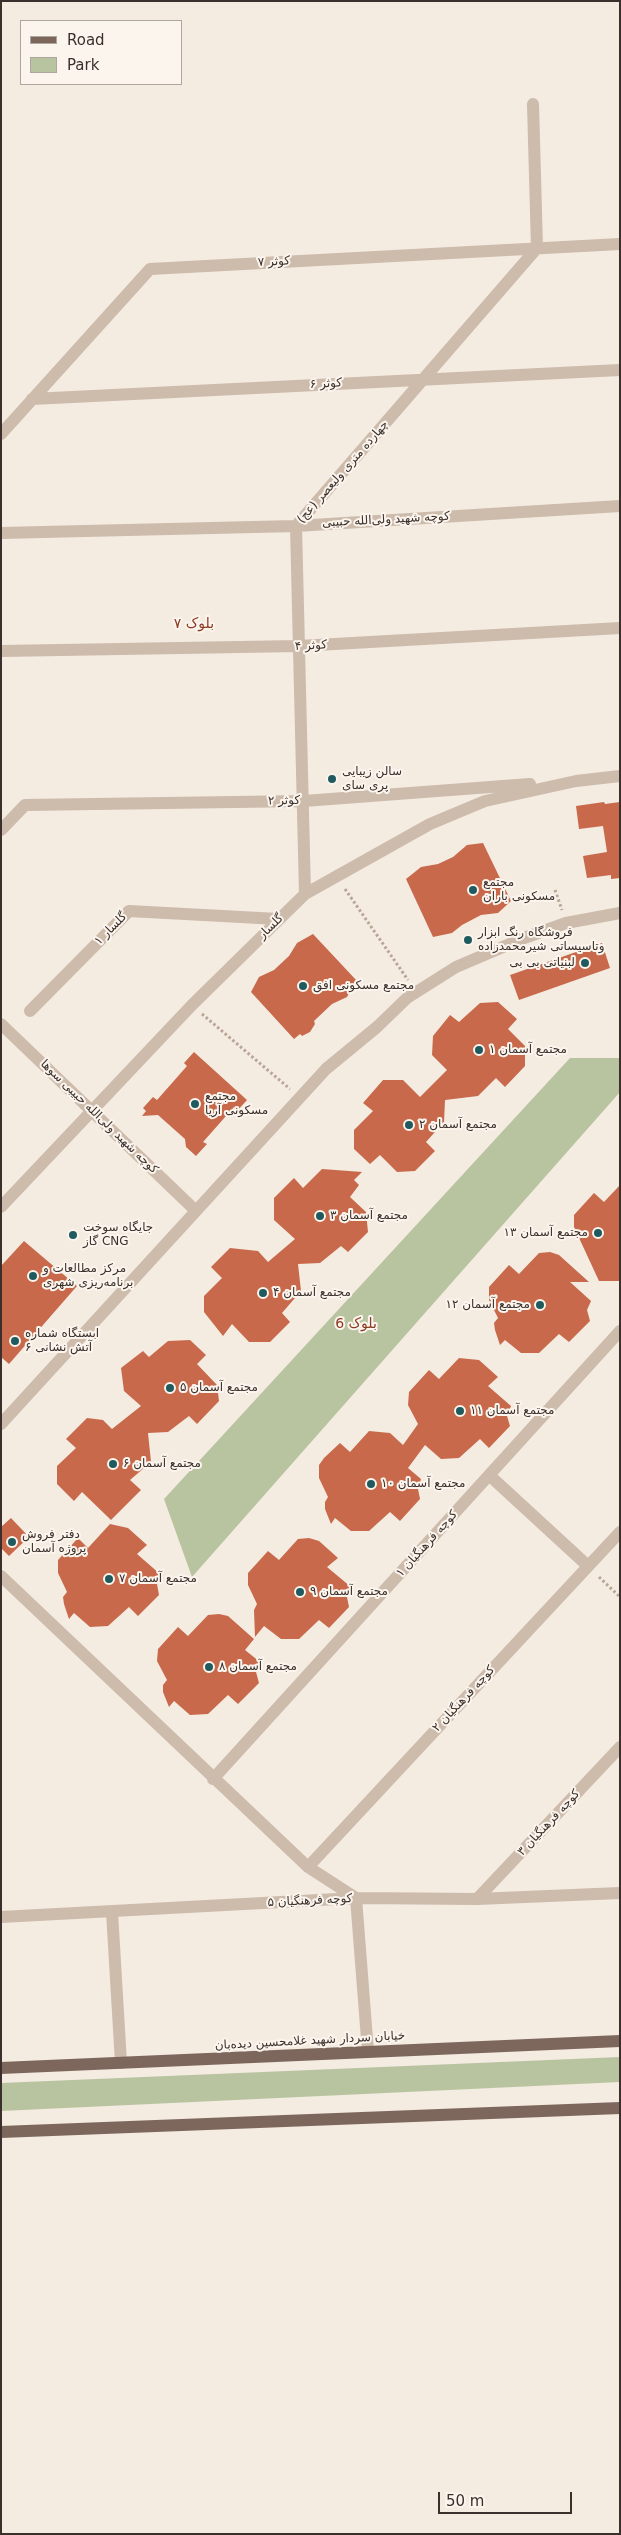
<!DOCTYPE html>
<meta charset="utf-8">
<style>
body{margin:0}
#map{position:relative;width:621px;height:2535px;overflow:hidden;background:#f4ebe1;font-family:"DejaVu Sans",sans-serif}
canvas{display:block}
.frame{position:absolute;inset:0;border:2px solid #3b302b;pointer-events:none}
.legend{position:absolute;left:20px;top:20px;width:162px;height:65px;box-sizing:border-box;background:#fbf5ee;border:1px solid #aea6a0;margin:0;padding:6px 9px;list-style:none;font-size:15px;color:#3b302b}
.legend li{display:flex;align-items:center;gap:10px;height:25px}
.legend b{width:25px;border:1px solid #aea6a0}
.scale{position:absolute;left:438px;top:2492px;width:134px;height:22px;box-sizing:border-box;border:2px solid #3b302b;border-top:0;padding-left:6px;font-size:15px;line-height:18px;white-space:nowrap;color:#3b302b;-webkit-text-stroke:4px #fbf5ee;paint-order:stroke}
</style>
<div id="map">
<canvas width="621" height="2535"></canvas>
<div class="frame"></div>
<ul class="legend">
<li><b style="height:6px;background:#7d675c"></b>Road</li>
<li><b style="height:14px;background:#b8c4a0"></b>Park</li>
</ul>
<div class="scale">50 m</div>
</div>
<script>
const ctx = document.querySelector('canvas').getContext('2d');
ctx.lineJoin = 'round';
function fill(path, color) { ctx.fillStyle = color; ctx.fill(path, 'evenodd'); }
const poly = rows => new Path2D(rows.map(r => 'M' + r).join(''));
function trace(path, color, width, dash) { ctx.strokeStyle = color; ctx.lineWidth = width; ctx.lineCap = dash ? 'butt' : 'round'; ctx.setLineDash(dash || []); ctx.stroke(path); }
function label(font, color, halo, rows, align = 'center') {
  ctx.font = font + ' "DejaVu Sans","Noto Naskh Arabic",sans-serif'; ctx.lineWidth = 4; ctx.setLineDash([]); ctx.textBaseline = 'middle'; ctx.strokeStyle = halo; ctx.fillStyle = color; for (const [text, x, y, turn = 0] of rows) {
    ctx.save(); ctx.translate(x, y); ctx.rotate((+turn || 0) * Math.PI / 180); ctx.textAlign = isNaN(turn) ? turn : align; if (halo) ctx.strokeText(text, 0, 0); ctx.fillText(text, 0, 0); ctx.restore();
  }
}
fill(poly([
 [570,1058,620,1058,620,1092,192,1577,164,1499],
 [620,2057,620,2082,1,2111,1,2083]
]), '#b8c4a0');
fill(poly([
 [604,802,605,804,620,802,620,878,611,879,611,875,587,878,583,856,607,852,603,826,579,829,576,806],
 [483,843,511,901,498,913,481,915,462,925,452,933,433,937,406,879,421,867,438,864,453,857,467,845],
 [313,934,357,981,350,987,351,989,347,997,332,1004,314,1021,315,1024,310,1032,302,1036,300,1034,294,1039,251,992,259,977,274,970,289,956,297,943],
 [602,943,610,968,519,1000,510,975],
 [498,1002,517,1019,508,1029,525,1046,525,1066,505,1087,496,1078,478,1096,445,1100,444,1122,426,1142,435,1151,415,1171,397,1172,380,1155,370,1164,354,1149,354,1130,373,1111,363,1103,383,1080,403,1080,420,1097,447,1070,432,1055,433,1036,450,1015,459,1022,480,1003],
 [194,1052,247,1100,237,1111,234,1107,203,1142,207,1144,196,1156,186,1147,185,1139,158,1115,142,1116,146,1111,143,1108,153,1097,157,1100,187,1066,184,1063],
 [322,1169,362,1172,354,1180,359,1185,350,1197,366,1212,368,1232,348,1252,341,1246,320,1263,298,1264,301,1291,282,1313,290,1322,270,1342,249,1342,232,1324,223,1336,204,1312,204,1296,222,1278,211,1267,230,1248,258,1251,268,1262,295,1239,274,1220,274,1198,294,1178,303,1188],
 [620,1185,620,1281,599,1281,574,1227,574,1215,594,1193,604,1202],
 [24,1241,77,1286,9,1364,1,1357,1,1266],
 [550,1252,559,1255,589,1282,570,1282,591,1301,587,1310,590,1321,569,1342,559,1334,539,1353,521,1353,505,1340,500,1345,495,1330,494,1323,498,1318,489,1300,489,1287,509,1265,519,1274,539,1253],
 [190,1340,206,1355,197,1364,217,1385,219,1401,197,1424,189,1416,168,1432,148,1433,151,1462,130,1480,141,1490,111,1520,82,1492,74,1501,57,1484,57,1466,76,1448,66,1439,87,1418,103,1420,112,1429,141,1406,124,1391,121,1368,143,1351,149,1357,168,1341],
 [459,1358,479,1360,498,1377,488,1386,511,1406,507,1416,510,1426,489,1448,480,1439,459,1458,441,1459,425,1445,408,1468,421,1479,418,1489,420,1499,400,1521,390,1512,369,1531,351,1531,335,1518,331,1524,325,1509,325,1502,328,1497,319,1478,319,1465,324,1458,340,1443,350,1452,369,1431,390,1433,403,1445,418,1424,408,1405,409,1392,429,1370,439,1379],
 [11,1518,29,1537,9,1556,1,1548,1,1527],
 [110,1524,128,1528,147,1545,137,1554,160,1574,157,1584,159,1595,138,1616,129,1607,108,1626,90,1627,74,1613,69,1619,64,1604,63,1597,67,1592,58,1573,58,1560,78,1538,88,1548],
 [309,1538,319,1541,338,1558,327,1567,351,1587,347,1597,349,1607,329,1628,319,1620,299,1639,281,1639,264,1626,255,1637,254,1610,257,1604,248,1585,248,1573,268,1551,279,1560,298,1539],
 [219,1614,228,1616,254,1639,245,1650,260,1662,256,1672,259,1683,238,1704,228,1695,208,1714,190,1715,174,1701,169,1707,163,1692,163,1685,167,1680,157,1661,158,1649,178,1627,188,1636,208,1615]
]), '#c8694b');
trace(poly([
 [345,889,408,980],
 [555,890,562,910],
 [202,1014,290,1089],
 [599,1577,620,1597]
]), '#b9a596', 3, [2.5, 2.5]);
trace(poly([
 [32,399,620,370],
 [1,434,150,269,620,244],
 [1,533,296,526,620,506],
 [1,651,299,646,620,628],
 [1,830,25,805,304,801,530,784],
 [305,894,296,526,537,248,533,104],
 [30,1011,129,911,278,919],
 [1,1024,196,1211],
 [1,1207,192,1005,305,894,430,824,485,801,576,781,620,776],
 [1,1424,326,1069,377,1027,407,998,456,967,524,938,566,923,620,913],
 [489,1475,588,1566],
 [1,1576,308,1867,356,1898,368,2052],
 [213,1779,620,1331],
 [308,1867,620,1532],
 [477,1899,620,1747],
 [112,1912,121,2063],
 [1,1917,356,1898,477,1899,620,1893]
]), '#cdbbac', 12);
trace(poly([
 [1,2068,620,2041],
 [1,2132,620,2108]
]), '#7d675c', 12);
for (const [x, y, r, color] of [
 [332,779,5,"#1f5a5e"],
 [473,890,5,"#1f5a5e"],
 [468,940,5,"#1f5a5e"],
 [585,963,5,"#1f5a5e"],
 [303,986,5,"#1f5a5e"],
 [479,1050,5,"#1f5a5e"],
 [195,1104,5,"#1f5a5e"],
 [409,1125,5,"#1f5a5e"],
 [320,1216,5,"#1f5a5e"],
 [598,1233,5,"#1f5a5e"],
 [73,1235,5,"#1f5a5e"],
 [33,1276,5,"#1f5a5e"],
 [263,1293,5,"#1f5a5e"],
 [540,1305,5,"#1f5a5e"],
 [15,1341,5,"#1f5a5e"],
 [170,1388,5,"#1f5a5e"],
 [460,1411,5,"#1f5a5e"],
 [113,1464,5,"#1f5a5e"],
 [371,1484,5,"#1f5a5e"],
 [12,1542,5,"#1f5a5e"],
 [109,1579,5,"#1f5a5e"],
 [300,1592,5,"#1f5a5e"],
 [209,1667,5,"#1f5a5e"]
]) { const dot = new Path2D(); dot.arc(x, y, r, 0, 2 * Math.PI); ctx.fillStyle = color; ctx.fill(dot); trace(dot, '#fbf5ee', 2); }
label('12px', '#3b302b', '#fbf5ee', [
 ["کوثر ۷",274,262,-3],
 ["کوثر ۶",326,384,-3],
 ["چهارده متری ولیعصر (عج)",343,472,-49],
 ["کوچه شهید ولی‌الله حبیبی",386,520,-3],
 ["کوثر ۴",311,646,-3],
 ["کوثر ۲",284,801,-1],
 ["گلسار",271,927,-44],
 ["گلسار ۱",111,929,-45],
 ["کوچه شهید ولی‌الله حبیبی سوها",99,1117,44],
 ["کوچه فرهنگیان ۱",427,1544,-48],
 ["کوچه فرهنگیان ۲",464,1699,-47],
 ["کوچه فرهنگیان ۳",549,1823,-47],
 ["کوچه فرهنگیان ۵",310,1901,-3],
 ["خیابان سردار شهید غلامحسین دیده‌بان",310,2041,-3]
]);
label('12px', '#3b302b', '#fbf5ee', [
 ["سالن زیبایی",342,772],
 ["پری سای",342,786],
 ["مجتمع",483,883],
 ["مسکونی باران",483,897],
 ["فروشگاه رنگ ابزار",478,933],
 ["وتاسیساتی شیرمحمدزاده",478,947],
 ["لبنیاتی بی بی",575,963,"right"],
 ["مجتمع مسکونی افق",313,986],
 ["مجتمع آسمان ۱",489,1050],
 ["مجتمع",205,1097],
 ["مسکونی آریا",205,1111],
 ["مجتمع آسمان ۲",419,1125],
 ["مجتمع آسمان ۳",330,1216],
 ["جایگاه سوخت",83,1228],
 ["گاز CNG",83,1242],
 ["مجتمع آسمان ۱۳",588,1233,"right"],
 ["مرکز مطالعات و",43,1269],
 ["برنامه‌ریزی شهری",43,1283],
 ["مجتمع آسمان ۴",273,1293],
 ["مجتمع آسمان ۱۲",530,1305,"right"],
 ["ایستگاه شماره",25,1334],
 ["۶ آتش نشانی",25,1348],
 ["مجتمع آسمان ۵",180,1388],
 ["مجتمع آسمان ۱۱",470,1411],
 ["مجتمع آسمان ۶",123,1464],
 ["مجتمع آسمان ۱۰",381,1484],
 ["دفتر فروش",22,1535],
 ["پروژه آسمان",22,1549],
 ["مجتمع آسمان ۷",119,1579],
 ["مجتمع آسمان ۹",310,1592],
 ["مجتمع آسمان ۸",219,1667]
], 'left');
label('14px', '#8c3b22', '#fbf5ee', [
 ["بلوک ۷",194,624],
 ["بلوک 6",356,1324]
]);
</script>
